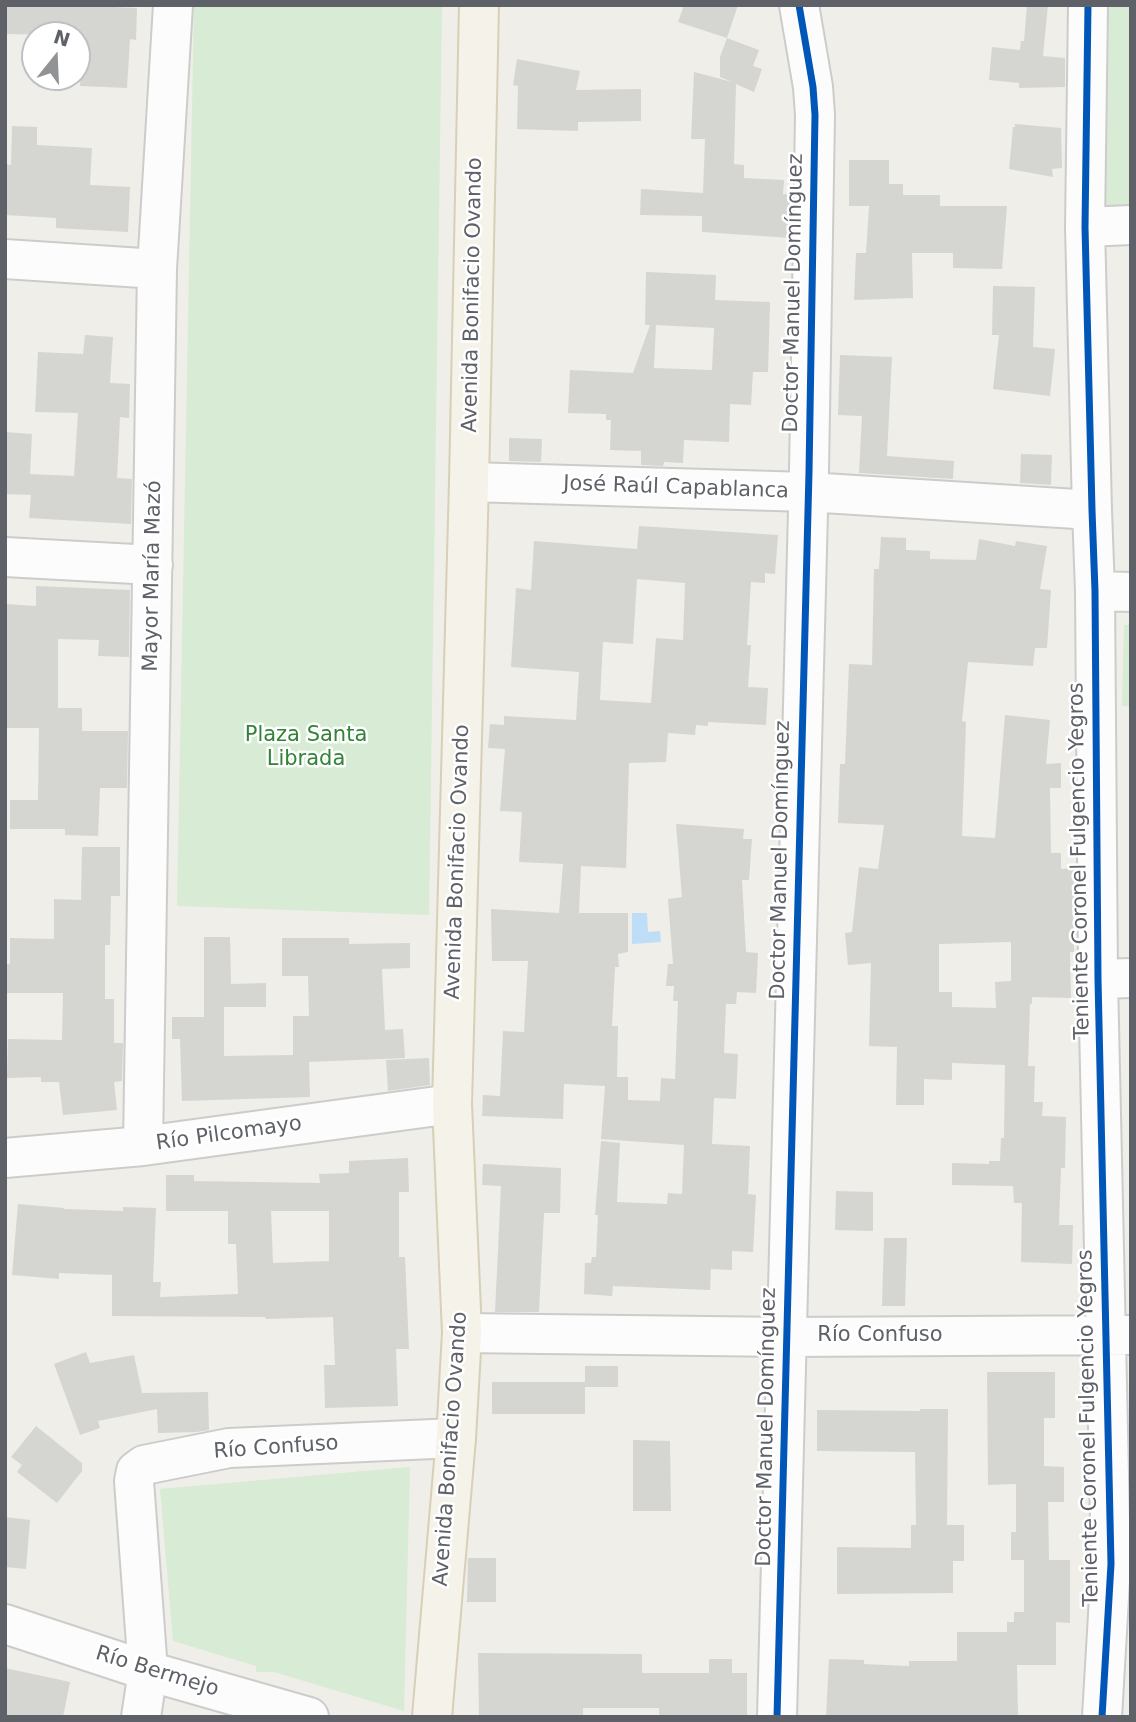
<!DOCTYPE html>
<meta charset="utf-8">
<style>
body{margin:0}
#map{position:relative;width:1136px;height:1722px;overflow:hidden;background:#efeee9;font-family:"DejaVu Sans",sans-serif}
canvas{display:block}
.frame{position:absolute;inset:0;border:7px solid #5e6268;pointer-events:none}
.north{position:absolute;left:21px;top:21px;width:70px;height:70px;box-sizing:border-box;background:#fff;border:2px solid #bfc0c3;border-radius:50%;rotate:18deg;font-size:19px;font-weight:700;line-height:28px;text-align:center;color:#5e6268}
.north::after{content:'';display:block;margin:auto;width:24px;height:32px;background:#919395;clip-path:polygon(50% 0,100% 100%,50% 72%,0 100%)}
</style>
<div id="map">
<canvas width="1136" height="1722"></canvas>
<div class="frame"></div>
<div class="north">N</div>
</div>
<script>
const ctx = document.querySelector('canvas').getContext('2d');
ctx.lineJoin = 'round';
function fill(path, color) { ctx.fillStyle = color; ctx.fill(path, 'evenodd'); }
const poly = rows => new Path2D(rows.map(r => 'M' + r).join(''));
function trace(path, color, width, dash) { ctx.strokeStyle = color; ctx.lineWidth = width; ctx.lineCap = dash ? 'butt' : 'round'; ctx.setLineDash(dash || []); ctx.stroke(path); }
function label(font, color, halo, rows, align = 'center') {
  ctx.font = font + ' "DejaVu Sans",sans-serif'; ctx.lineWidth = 5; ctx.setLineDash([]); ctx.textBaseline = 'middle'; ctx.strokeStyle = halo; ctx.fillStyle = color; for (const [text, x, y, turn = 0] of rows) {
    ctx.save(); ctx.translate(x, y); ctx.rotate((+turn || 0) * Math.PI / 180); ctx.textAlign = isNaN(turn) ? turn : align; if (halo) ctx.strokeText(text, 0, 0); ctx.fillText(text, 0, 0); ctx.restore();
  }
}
fill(poly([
 [194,5,442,5,429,915,177,906],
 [1097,5,1131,5,1131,209,1095,210],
 [1124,625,1131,625,1131,706,1122,706],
 [410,1467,404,1711,274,1672,256,1672,256,1666,173,1641,160,1489]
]), '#d7ebd5');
fill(poly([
 [632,913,647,913,648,932,660,931,661,942,632,944]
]), '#bedef8');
fill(poly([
 [5,5,68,5,137,8,136,40,130,39,127,88,80,86,82,37,70,35,5,34],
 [684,5,738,5,727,38,678,22],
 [1027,5,1048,5,1043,56,1065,58,1065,87,1019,88,1019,83,989,80,992,47,1020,50,1021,41,1024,41],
 [727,38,759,50,753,66,762,69,754,92,736,84,734,164,744,165,744,178,784,180,783,194,792,195,791,238,702,232,702,216,640,215,641,189,703,193,705,139,691,139,694,72,732,82,720,77,720,57],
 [517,59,580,71,576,90,641,89,641,121,578,122,578,131,517,129,518,86,513,85],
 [1015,124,1061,128,1062,168,1052,169,1053,177,1009,169,1013,127,1015,127],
 [12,126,37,127,37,145,92,148,90,185,130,187,128,232,56,228,56,218,5,215,5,164,11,165],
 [849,160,889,160,889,184,903,184,903,195,940,195,940,206,1007,206,1002,269,953,268,953,253,912,253,913,298,854,300,856,253,866,253,869,206,849,206],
 [646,272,716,275,715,300,770,302,768,372,753,372,751,405,730,404,729,442,684,440,683,463,664,462,663,466,641,465,641,451,610,450,611,420,606,420,606,414,568,413,570,370,633,373,650,325,645,325],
 [656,325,714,328,712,370,654,368],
 [993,286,1035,287,1033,347,1055,349,1050,396,993,389,999,335,992,335],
 [85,335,113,337,110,383,130,384,129,418,120,417,117,478,132,479,131,524,29,518,31,495,5,494,5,432,32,434,30,474,74,476,78,413,35,412,38,352,83,354],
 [840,355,892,357,887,456,954,461,953,479,859,473,862,416,838,415],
 [509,438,542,439,541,462,509,461],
 [1021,454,1052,455,1051,485,1020,483],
 [639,526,778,535,775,574,765,573,765,583,751,582,747,645,751,645,748,687,768,688,766,725,708,722,708,726,696,725,695,735,668,733,666,762,629,763,626,868,581,866,579,913,628,913,628,952,618,954,619,967,615,967,612,1026,618,1026,617,1077,628,1077,628,1100,660,1101,661,1078,675,1079,678,1001,673,1001,674,986,666,986,668,964,673,964,668,899,682,897,676,824,744,829,743,839,752,839,749,880,742,880,746,952,758,953,756,993,737,992,736,1004,726,1004,724,1053,738,1054,736,1099,714,1098,712,1144,750,1146,748,1194,756,1195,753,1252,732,1251,732,1270,711,1269,710,1290,613,1286,612,1296,584,1294,585,1263,591,1263,592,1257,596,1257,598,1215,595,1215,601,1141,620,1143,617,1202,667,1204,668,1193,682,1194,684,1145,601,1139,605,1086,564,1084,563,1119,482,1116,483,1095,500,1096,503,1031,524,1032,528,961,492,961,491,909,559,913,563,864,519,862,522,812,500,811,505,749,488,748,490,724,504,725,504,716,576,720,579,672,511,667,516,588,531,590,534,541,637,549],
 [637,579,685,583,683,640,656,638,651,703,600,700,603,642,633,644],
 [881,537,906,538,906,550,930,551,930,559,976,560,979,539,1015,546,1016,541,1047,546,1040,589,1051,590,1047,648,1035,648,1033,666,968,662,962,721,966,722,962,836,995,838,1005,715,1050,720,1046,764,1061,763,1061,788,1050,788,1051,853,1061,853,1061,869,1075,868,1076,902,1073,902,1074,952,1070,952,1071,998,1032,997,1032,1004,1030,1004,1028,1066,1035,1066,1034,1102,1043,1102,1042,1116,1066,1117,1065,1168,1061,1168,1059,1225,1073,1225,1072,1264,1021,1262,1022,1203,1014,1203,1013,1186,952,1185,952,1163,989,1164,989,1161,1000,1161,1001,1138,1004,1138,1005,1065,952,1063,952,1080,924,1079,924,1105,896,1105,897,1047,869,1046,871,963,848,965,845,933,852,932,859,867,878,869,884,825,838,823,840,764,845,764,849,664,872,665,874,569,879,569],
 [1011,942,1011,981,995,982,996,1008,952,1007,952,992,939,992,939,944],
 [36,586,130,590,129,657,98,656,99,640,58,639,58,708,82,708,82,731,128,731,127,788,100,788,98,836,65,835,65,829,10,829,10,800,38,800,39,728,5,728,5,604,36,606],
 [82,847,120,847,120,896,111,896,110,945,105,945,105,999,114,999,114,1043,123,1043,122,1081,114,1082,117,1110,63,1115,59,1082,41,1082,41,1077,7,1078,8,1039,62,1040,63,993,5,993,5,964,10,964,10,938,54,939,54,899,81,900],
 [204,937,230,937,231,984,266,983,266,1007,224,1007,224,1056,293,1055,293,1016,309,1016,308,976,282,976,282,938,349,938,349,944,410,943,410,968,382,969,385,1030,403,1029,405,1058,309,1062,310,1097,182,1101,180,1039,172,1039,172,1017,204,1017],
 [429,1058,430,1085,388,1091,386,1060],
 [408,1158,409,1192,399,1192,399,1257,405,1257,409,1349,396,1349,398,1406,325,1408,324,1365,335,1365,333,1317,266,1319,265,1317,112,1316,112,1275,59,1273,59,1279,12,1275,18,1204,64,1208,64,1209,123,1211,123,1207,156,1208,153,1282,161,1282,160,1297,238,1294,236,1244,228,1244,228,1211,166,1211,166,1175,194,1175,194,1181,320,1183,319,1174,349,1173,349,1161],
 [271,1211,329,1211,329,1261,273,1263],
 [483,1164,561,1168,560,1213,544,1213,539,1312,495,1312,501,1186,482,1185],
 [836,1191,873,1192,873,1231,835,1230],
 [884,1238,907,1238,905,1306,882,1306],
 [86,1352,90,1363,134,1355,142,1393,208,1392,209,1430,197,1432,158,1433,157,1409,98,1421,100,1428,80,1435,54,1364],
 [585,1366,618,1366,618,1387,585,1387],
 [987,1372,1055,1372,1055,1418,1044,1418,1044,1466,1064,1467,1064,1502,1048,1502,1049,1560,1070,1560,1070,1623,1056,1622,1056,1665,1017,1665,1018,1717,826,1717,829,1659,864,1660,864,1664,909,1666,909,1661,957,1661,957,1632,1007,1632,1007,1622,1014,1622,1014,1612,1024,1612,1024,1560,1011,1560,1011,1532,1016,1532,1016,1484,988,1485],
 [492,1382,585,1382,585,1414,492,1414],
 [920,1409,948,1409,947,1525,964,1525,964,1561,953,1561,953,1593,837,1594,837,1547,911,1548,911,1525,916,1525,915,1452,817,1451,817,1410,920,1411],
 [36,1426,82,1463,82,1471,57,1503,17,1472,22,1465,11,1457],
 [633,1440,670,1441,671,1511,633,1511],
 [5,1517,30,1520,26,1569,5,1567],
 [468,1558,496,1558,496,1602,467,1602],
 [478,1653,642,1654,642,1673,709,1673,709,1659,732,1659,732,1673,747,1673,747,1717,659,1717,659,1708,583,1708,583,1717,479,1717],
 [5,1668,70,1682,63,1717,5,1717]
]), '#d5d5d2');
const minor = poly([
 [1088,5,1085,227,1092,510,1095,591,1098,979,1111,1564,1102,1717],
 [1085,227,1131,225],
 [5,259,157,269],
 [469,482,808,492,1092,510],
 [5,557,153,565],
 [1095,591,1131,592],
 [1098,979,1131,978],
 [143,1146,157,269,173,5],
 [5,1158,143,1146,452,1104],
 [462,1333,787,1337,1131,1335],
 [5,1624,148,1671,309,1717],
 [141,1717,148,1671,134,1481,136,1471,144,1465,229,1448,456,1438],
 [777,1717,809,472,815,115,813,87,799,5]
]);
const major = poly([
 [432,1717,456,1438,462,1333,452,1104,469,482,479,5]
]);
trace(minor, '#cccccb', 42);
trace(major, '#d7cfb6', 42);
trace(minor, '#fdfcfc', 38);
trace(major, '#f4f2e9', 38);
trace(poly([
 [1088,5,1085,227,1092,510,1095,591,1098,979,1111,1564,1102,1717],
 [777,1717,809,472,815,115,813,87,799,5]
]), '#0057b8', 7);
label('21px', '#5e6268', '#fff', [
 ["Doctor Manuel Domínguez",794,293,-89],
 ["Avenida Bonifacio Ovando",473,295,-89],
 ["José Raúl Capablanca",676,488,2],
 ["Mayor María Mazó",153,576,-89],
 ["Doctor Manuel Domínguez",781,860,-89],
 ["Teniente Coronel Fulgencio Yegros",1080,861,-91],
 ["Avenida Bonifacio Ovando",458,862,-88],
 ["Río Pilcomayo",229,1134,-8],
 ["Río Confuso",880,1336],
 ["Doctor Manuel Domínguez",767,1427,-89],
 ["Teniente Coronel Fulgencio Yegros",1089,1428,-91],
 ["Río Confuso",276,1448,-4],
 ["Avenida Bonifacio Ovando",451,1449,-86],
 ["Río Bermejo",157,1672,17]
]);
label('21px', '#328238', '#fff', [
 ["Plaza Santa",306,736],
 ["Librada",306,760]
]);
</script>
